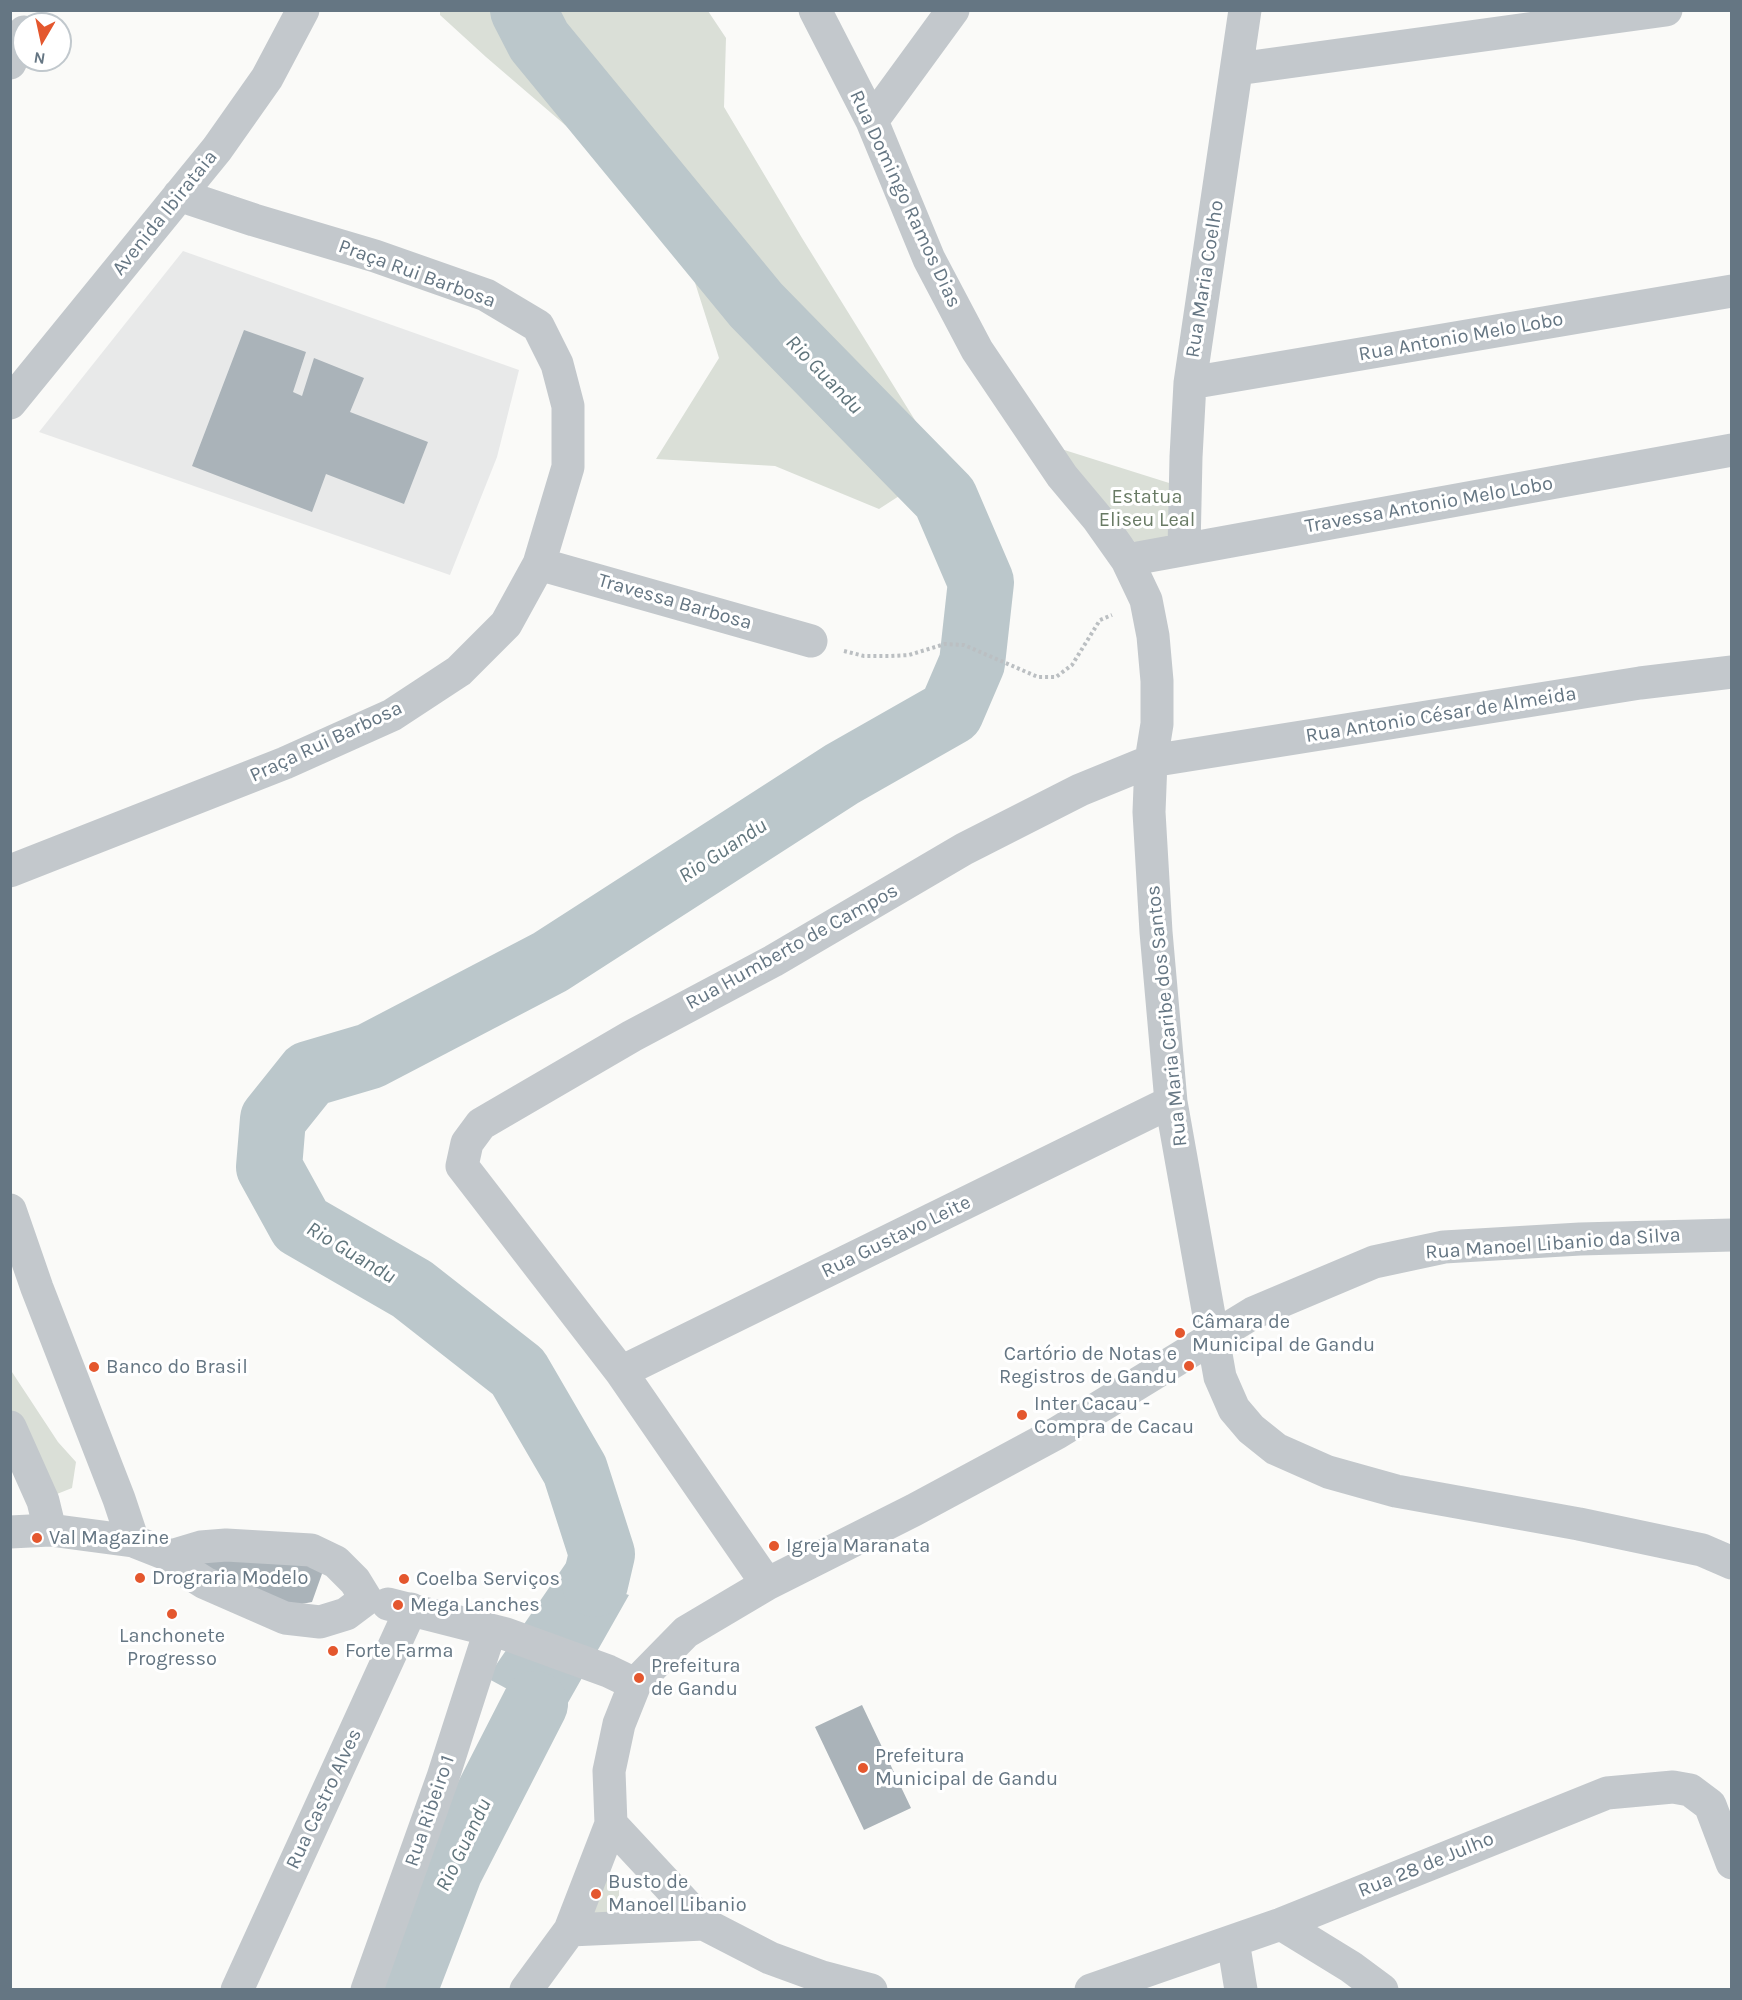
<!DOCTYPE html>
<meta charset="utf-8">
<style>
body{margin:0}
#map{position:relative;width:1742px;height:2000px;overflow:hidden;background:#fafaf8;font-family:Karla,sans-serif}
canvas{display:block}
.frame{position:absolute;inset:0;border:12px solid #657683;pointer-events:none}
.north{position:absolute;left:12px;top:12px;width:60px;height:60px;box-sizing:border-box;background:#fff;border:2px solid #c1c8cd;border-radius:50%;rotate:189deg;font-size:16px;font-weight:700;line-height:24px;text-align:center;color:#657683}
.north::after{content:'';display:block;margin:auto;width:21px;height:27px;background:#e4572e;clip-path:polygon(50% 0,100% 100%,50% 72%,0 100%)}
</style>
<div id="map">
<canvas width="1742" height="2000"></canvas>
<div class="frame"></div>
<div class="north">N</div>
</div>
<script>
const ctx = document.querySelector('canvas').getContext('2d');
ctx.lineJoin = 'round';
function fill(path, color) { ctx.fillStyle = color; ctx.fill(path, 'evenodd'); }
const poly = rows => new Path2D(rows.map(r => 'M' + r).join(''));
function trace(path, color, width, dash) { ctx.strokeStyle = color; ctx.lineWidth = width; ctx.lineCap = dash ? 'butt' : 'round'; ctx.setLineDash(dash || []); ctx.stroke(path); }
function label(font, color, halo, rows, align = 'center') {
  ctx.font = font + ' Karla,sans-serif'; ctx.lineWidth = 6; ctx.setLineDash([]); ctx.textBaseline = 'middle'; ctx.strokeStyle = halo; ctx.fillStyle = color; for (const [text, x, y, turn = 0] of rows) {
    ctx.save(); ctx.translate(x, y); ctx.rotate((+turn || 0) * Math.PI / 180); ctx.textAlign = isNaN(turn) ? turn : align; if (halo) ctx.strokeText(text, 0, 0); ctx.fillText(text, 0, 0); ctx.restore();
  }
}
fill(poly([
 [183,251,519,370,497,457,450,575,39,432]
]), '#e8e9e9');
fill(poly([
 [440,11,708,11,726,38,724,107,802,238,944,467,879,509,775,466,656,459,719,358,690,267,586,143,486,57,440,15],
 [1039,442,1185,488,1172,541,1148,556],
 [10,1369,58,1442,76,1462,72,1488,52,1496,11,1440],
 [602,1872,615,1882,619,1890,619,1898,617,1906,612,1913,597,1920,574,1881]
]), '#dadfd7');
fill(poly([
 [575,1550,595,1584,629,1595,561,1715,535,1704,487,1678]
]), '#bbc7cb');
trace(poly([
 [523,10,539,41,756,305,945,498,981,582,972,663,951,712,842,774,550,962,370,1056,309,1074,273,1119,269,1167,301,1225,412,1289,518,1372,575,1470,602,1554,595,1584],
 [404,1990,450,1870,535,1704]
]), '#bbc7cb', 66);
fill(poly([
 [244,330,306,352,293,392,302,396,314,358,364,378,350,412,428,442,404,504,326,474,312,512,192,466],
 [204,1560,317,1560,323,1571,312,1602,286,1607,201,1575],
 [862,1705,911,1808,864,1830,815,1727]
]), '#aab3b9');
trace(poly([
 [844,651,864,656,891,656,909,655,945,644,964,645,1038,677,1056,677,1072,665,1100,620,1112,615]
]), '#bbbfc2', 4, [3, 3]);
trace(poly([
 [815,10,872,121,929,259,977,350,1062,476,1098,519,1127,560,1146,600,1153,636,1157,681,1157,724,1151,761,1149,812,1156,932,1171,1102,1220,1377,1234,1409,1251,1429,1276,1449,1328,1472,1396,1491,1579,1524,1702,1550,1732,1563],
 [10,63,24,32],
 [1237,69,1666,10],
 [872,121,953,10],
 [1190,383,1732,291],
 [10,403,217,149,267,78,303,10],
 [1184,549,1186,457,1190,383,1245,10],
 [1127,560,1732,450],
 [539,564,811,641],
 [10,871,285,763,392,715,459,671,506,624,539,564,568,467,568,406,557,364,538,326,486,295,375,256,254,220,179,195],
 [10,1210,37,1288,119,1499,133,1541],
 [621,1372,1171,1102],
 [10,1427,43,1501,50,1530],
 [10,1532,50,1530,133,1541,171,1556,189,1573,205,1583,285,1618,320,1622,346,1614,366,1599],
 [171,1556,201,1547,226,1545,311,1550,336,1562,355,1581,366,1599],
 [767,1584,621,1372,462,1166,467,1143,481,1124,632,1036,773,961,964,849,1080,790,1151,761,1640,683,1732,672],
 [388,1604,506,1634,608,1671,635,1684],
 [611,1824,704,1924,770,1958,822,1977,871,1990],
 [1281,1924,1351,1967,1382,1990],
 [570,1930,704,1924],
 [1233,1941,1241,1990],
 [237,1990,411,1609],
 [367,1990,443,1777,490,1631],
 [526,1990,570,1930,611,1824,609,1771,619,1724,635,1684,686,1632,767,1584,914,1510,1057,1433,1253,1313,1374,1262,1444,1247,1580,1239,1732,1235],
 [1091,1990,1281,1924,1607,1793,1673,1787,1690,1790,1710,1805,1732,1863]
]), '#c3c8cc', 33);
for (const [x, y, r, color] of [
 [1180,1333,6,"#e4572e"],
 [1189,1366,6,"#e4572e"],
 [94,1367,6,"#e4572e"],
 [1022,1415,6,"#e4572e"],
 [37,1538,6,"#e4572e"],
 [774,1546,6,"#e4572e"],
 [140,1578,6,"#e4572e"],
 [404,1579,6,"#e4572e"],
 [398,1605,6,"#e4572e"],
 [172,1614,6,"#e4572e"],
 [333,1651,6,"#e4572e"],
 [639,1678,6,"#e4572e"],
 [863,1768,6,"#e4572e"],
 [596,1894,6,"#e4572e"]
]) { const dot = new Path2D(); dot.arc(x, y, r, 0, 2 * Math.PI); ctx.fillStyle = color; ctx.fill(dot); trace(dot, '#fff', 2); }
label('20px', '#657683', '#fff', [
 ["Rua Domingo Ramos Dias",905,199,65],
 ["Avenida Ibirataia",165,213,-51],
 ["Praça Rui Barbosa",417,274,20],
 ["Rua Maria Coelho",1205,279,-81],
 ["Rua Antonio Melo Lobo",1461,337,-10],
 ["Travessa Antonio Melo Lobo",1429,505,-10],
 ["Travessa Barbosa",675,602,16],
 ["Rua Antonio César de Almeida",1441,715,-9],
 ["Praça Rui Barbosa",326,742,-25],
 ["Rua Humberto de Campos",792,947,-29],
 ["Rua Maria Caribe dos Santos",1167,1016,-96],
 ["Rua Gustavo Leite",896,1237,-26],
 ["Rua Manoel Libanio da Silva",1553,1244,-4],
 ["Rua Castro Alves",324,1799,-65],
 ["Rua Ribeiro 1",430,1811,-71],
 ["Rua 28 de Julho",1426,1865,-22]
]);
label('20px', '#687a64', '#fff', [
 ["Estatua",1147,497],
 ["Eliseu Leal",1147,520]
]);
label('20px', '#657683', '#fff', [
 ["Câmara de",1192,1322],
 ["Municipal de Gandu",1192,1345],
 ["Cartório de Notas e",1177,1354,"right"],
 ["Registros de Gandu",1177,1377,"right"],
 ["Banco do Brasil",106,1367],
 ["Inter Cacau -",1034,1404],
 ["Compra de Cacau",1034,1427],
 ["Val Magazine",49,1538],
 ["Igreja Maranata",786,1546],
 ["Drograria Modelo",152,1578],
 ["Coelba Serviços",416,1579],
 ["Mega Lanches",410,1605],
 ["Lanchonete",172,1636,"center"],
 ["Progresso",172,1659,"center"],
 ["Forte Farma",345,1651],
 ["Prefeitura",651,1666],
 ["de Gandu",651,1689],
 ["Prefeitura",875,1756],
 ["Municipal de Gandu",875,1779],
 ["Busto de",608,1882],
 ["Manoel Libanio",608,1905]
], 'left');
label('italic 21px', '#60757c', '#fff', [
 ["Rio Guandu",824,375,46],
 ["Rio Guandu",723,851,-33],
 ["Rio Guandu",351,1253,31],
 ["Rio Guandu",464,1845,-64]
]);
</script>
